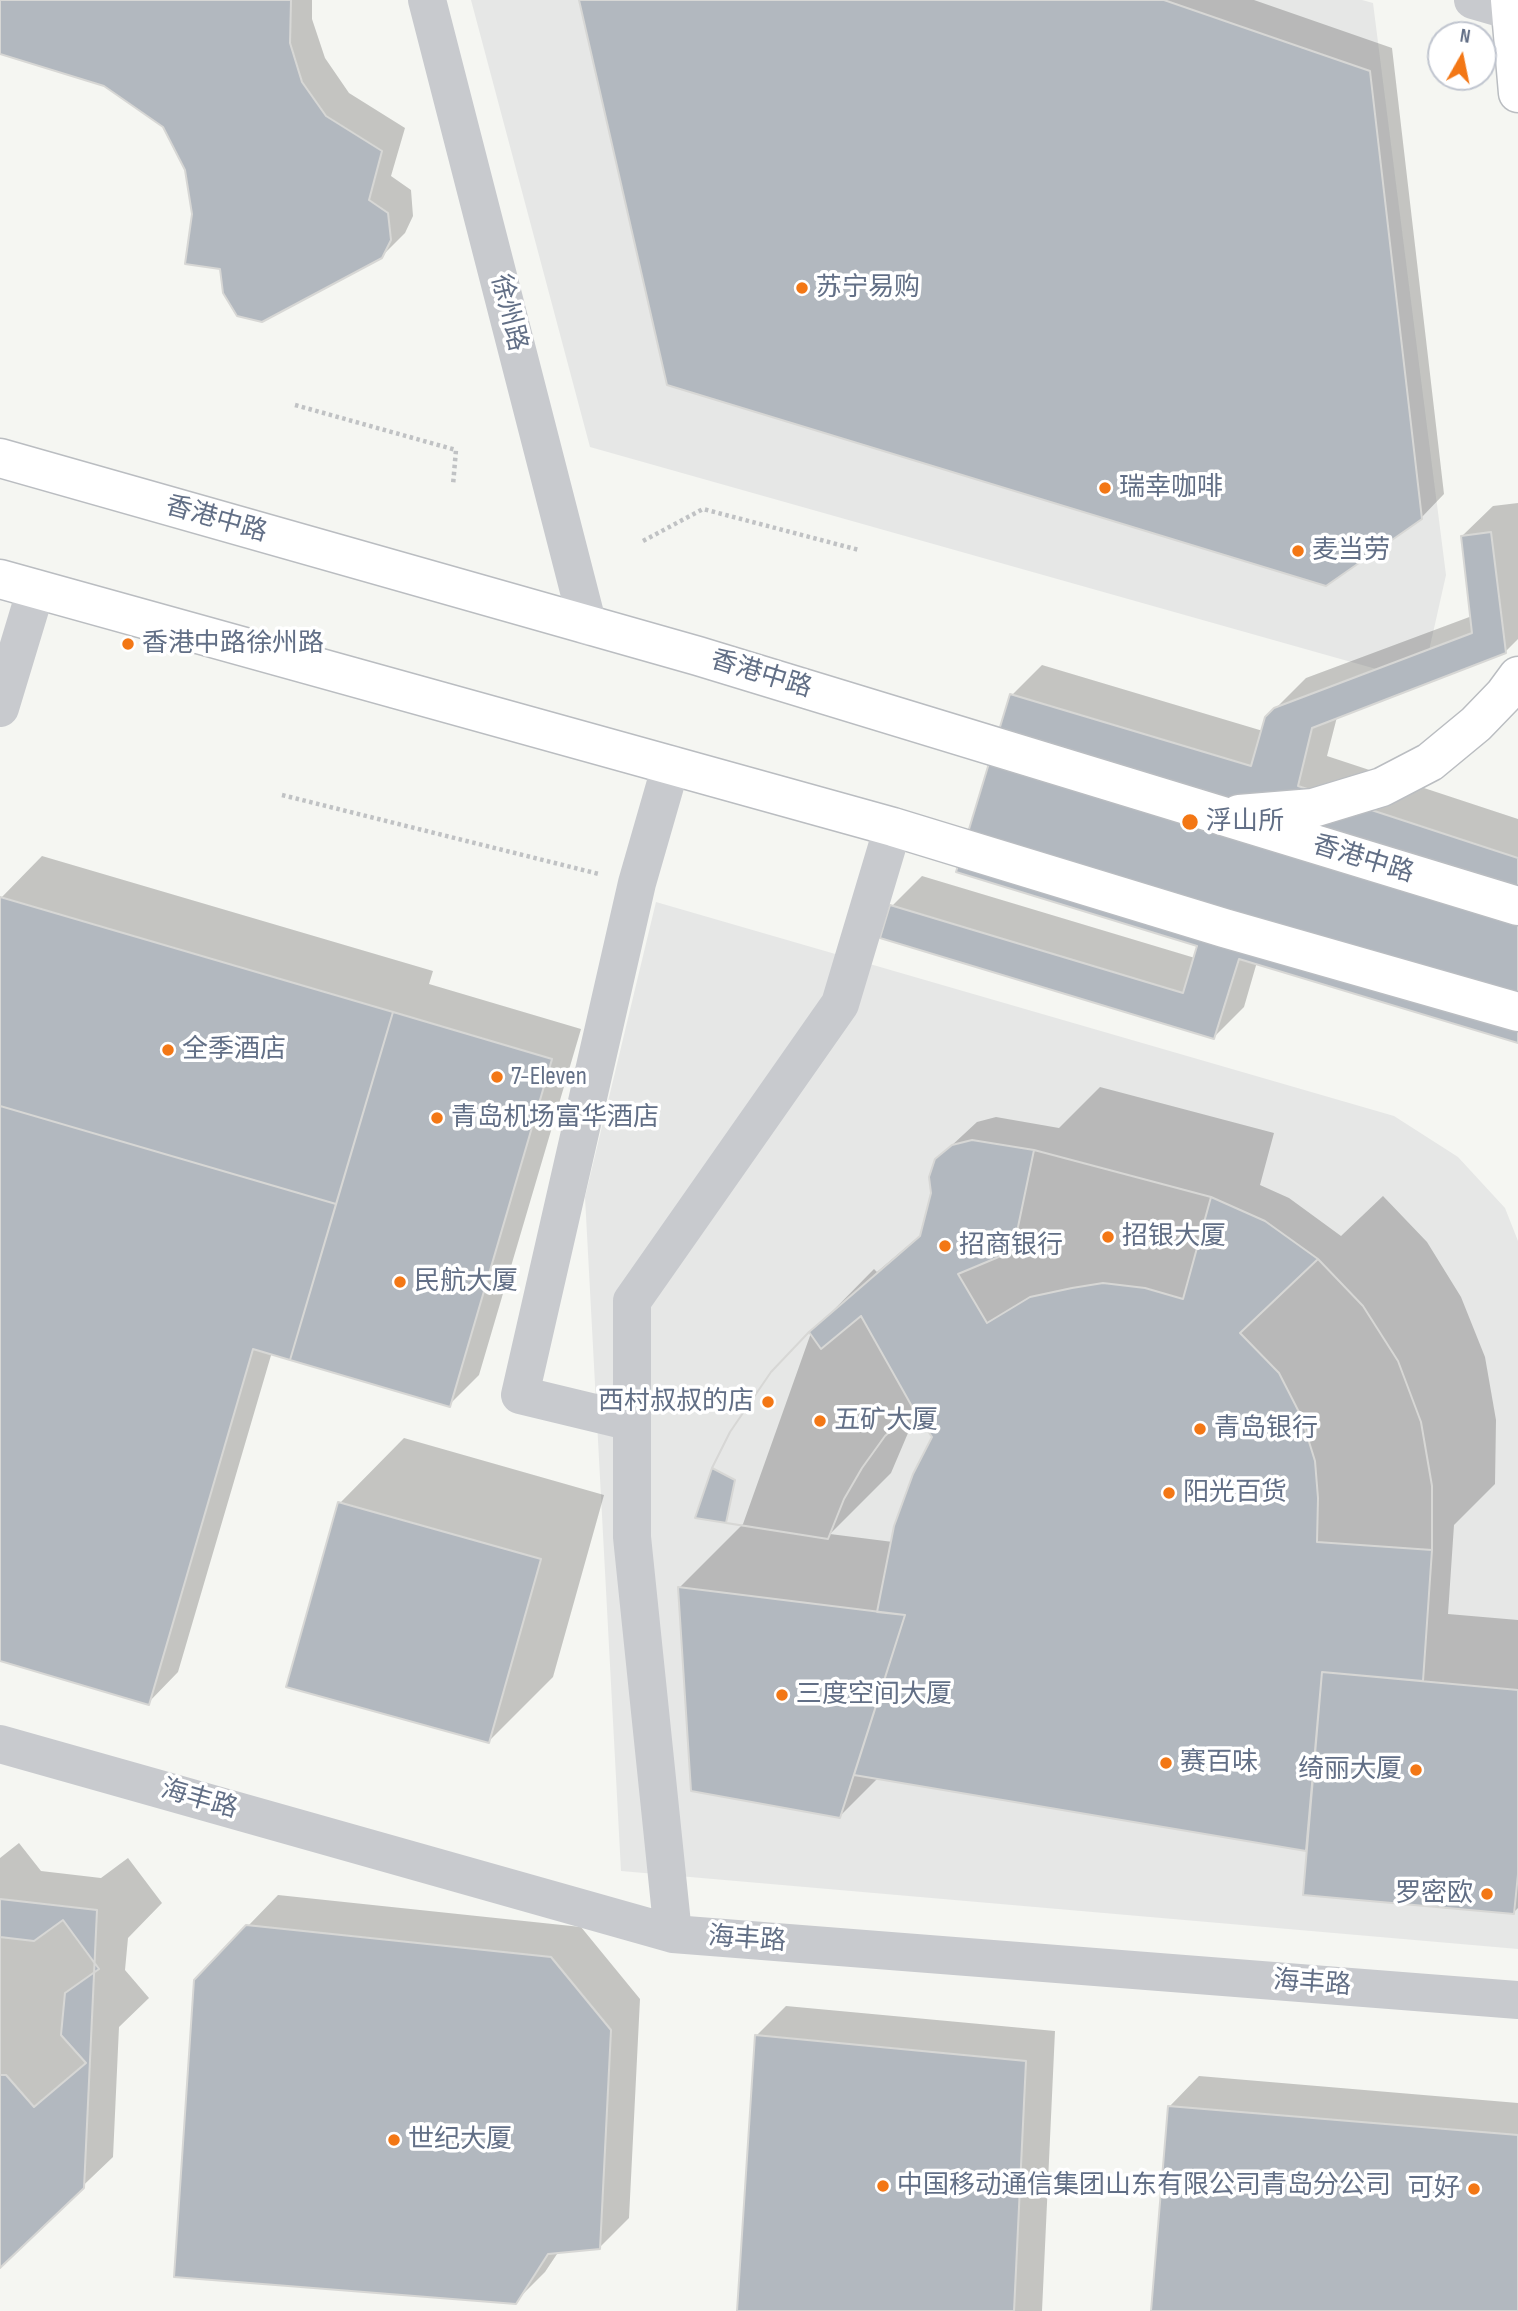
<!DOCTYPE html>
<meta charset="utf-8">
<style>
body{margin:0}
#map{position:relative;width:1518px;height:2311px;overflow:hidden;background:#f5f6f2;font-family:"Sofia Sans Condensed",sans-serif}
canvas{display:block}
.north{position:absolute;left:1427px;top:21px;width:70px;height:70px;box-sizing:border-box;background:#fff;border:2px solid #c0c5cf;border-radius:50%;rotate:9deg;font-size:19px;font-weight:700;line-height:28px;text-align:center;color:#626f86}
.north::after{content:'';display:block;margin:auto;width:24px;height:32px;background:#f37715;clip-path:polygon(50% 0,100% 100%,50% 72%,0 100%)}
</style>
<div id="map">
<canvas width="1518" height="2311"></canvas>
<div class="north">N</div>
</div>
<script>
const ctx = document.querySelector('canvas').getContext('2d');
ctx.lineJoin = 'round';
function fill(path, color) { ctx.fillStyle = color; ctx.fill(path, 'evenodd'); }
const poly = rows => new Path2D(rows.map(r => 'M' + r).join(''));
function trace(path, color, width, dash) { ctx.strokeStyle = color; ctx.lineWidth = width; ctx.lineCap = dash ? 'butt' : 'round'; ctx.setLineDash(dash || []); ctx.stroke(path); }
function label(font, color, halo, rows, align = 'center') {
  ctx.font = font + ' "Sofia Sans Condensed","Noto Sans SC",sans-serif'; ctx.lineWidth = 7; ctx.setLineDash([]); ctx.textBaseline = 'middle'; ctx.strokeStyle = halo; ctx.fillStyle = color; for (const [text, x, y, turn = 0] of rows) {
    ctx.save(); ctx.translate(x, y); ctx.rotate((+turn || 0) * Math.PI / 180); ctx.textAlign = isNaN(turn) ? turn : align; if (halo) ctx.strokeText(text, 0, 0); ctx.fillText(text, 0, 0); ctx.restore();
  }
}
fill(poly([
 [471,0,1362,0,1373,3,1446,575,1422,682,590,447],
 [656,902,1394,1116,1458,1157,1505,1208,1518,1241,1518,1949,621,1871,585,1197]
]), '#e6e7e6');
fill(poly([
 [0,0,312,0,312,19,325,58,349,93,405,128,391,176,411,190,413,216,405,233,381,257,221,267,194,214,187,170,165,126,104,85,0,53],
 [581,0,1254,0,1392,48,1444,494,1421,518],
 [1518,503,1518,639,1505,652,1337,717,1327,756,1518,819,1518,1041,1257,962,1244,1007,1214,1037,892,906,922,876,1195,958,1199,945,1012,695,1042,665,1263,731,1275,709,1306,678,1472,616,1462,536,1493,506],
 [42,856,433,971,429,984,581,1029,479,1375,449,1405,272,1352,178,1672,148,1703,0,1659,0,899],
 [1100,1087,1274,1133,1260,1185,1289,1198,1341,1236,1383,1196,1427,1242,1461,1297,1485,1357,1496,1420,1495,1484,1454,1525,1448,1614,1518,1620,1518,1908,1514,1912,1309,1846,1306,1849,878,1778,840,1816,680,1587,743,1524,811,1333,874,1269,877,1272,923,1233,933,1193,936,1160,977,1122,996,1117,1059,1128],
 [918,1415,934,1437,893,1542,830,1534,891,1473,908,1433],
 [404,1438,604,1495,553,1677,489,1741,340,1503],
 [19,1843,41,1871,101,1878,128,1858,162,1903,128,1938,125,1970,149,1998,119,2027,113,2157,0,2265,0,1858],
 [278,1895,581,1927,640,1999,629,2218,599,2248,559,2251,545,2272,515,2302,248,1926],
 [786,2006,1055,2031,1042,2311,739,2311,756,2036],
 [1199,2076,1518,2103,1518,2311,1153,2311,1169,2107]
]), '#0003');
const building = poly([
 [0,0,291,0,290,43,302,82,326,116,382,151,369,200,388,213,391,240,382,258,262,322,237,316,223,293,220,269,185,264,192,214,185,170,163,127,104,86,0,54,0,0],
 [579,0,1164,0,1370,71,1422,519,1326,586,667,385,579,0],
 [1491,532,1506,653,1312,728,1298,786,1518,858,1518,1043,1239,959,1214,1039,880,938,890,905,1183,993,1197,946,956,872,1010,694,1251,766,1265,717,1274,708,1472,633,1461,536,1491,532],
 [0,897,393,1012,336,1204,0,1106,0,897],
 [393,1012,552,1059,450,1407,290,1360,393,1012],
 [0,1106,336,1204,290,1360,253,1349,149,1705,0,1661,0,1106],
 [972,1140,1034,1150,1211,1197,1265,1221,1318,1259,1363,1306,1398,1361,1421,1422,1432,1486,1432,1550,1423,1681,1322,1672,1306,1851,854,1775,905,1615,877,1612,894,1526,913,1474,932,1437,914,1410,885,1436,862,1468,844,1499,828,1539,695,1518,712,1468,730,1432,771,1372,809,1332,920,1236,931,1193,929,1177,935,1159,952,1145,972,1140],
 [1034,1150,1211,1197,1183,1299,1145,1288,1103,1283,1072,1288,1030,1297,987,1323,958,1274,1013,1251,1034,1150],
 [1318,1259,1363,1306,1398,1361,1421,1422,1432,1486,1432,1550,1317,1542,1318,1498,1315,1461,1301,1416,1279,1373,1240,1333,1318,1259],
 [861,1316,914,1410,885,1436,862,1468,844,1499,828,1539,726,1523,735,1480,712,1468,730,1432,771,1372,809,1332,821,1349,861,1316],
 [338,1502,541,1559,489,1743,286,1687,338,1502],
 [678,1587,905,1615,840,1818,691,1791,678,1587],
 [1322,1672,1518,1690,1518,1874,1514,1914,1303,1895,1322,1672],
 [0,1899,97,1910,84,2188,0,2268,0,1899],
 [63,1920,99,1969,65,1993,61,2035,86,2063,34,2107,6,2075,0,2075,0,1937,34,1941,63,1920],
 [246,1925,551,1957,611,2030,600,2249,548,2254,516,2304,174,2277,194,1980,246,1925],
 [755,2035,1026,2061,1014,2311,737,2311,755,2035],
 [1168,2106,1518,2135,1518,2311,1151,2311,1168,2106]
]);
fill(building, '#b2b8bf');
trace(building, '#d7d7d5', 2);
const major = poly([
 [1510,0,1518,93],
 [0,458,698,656,1518,906],
 [0,579,893,827,1224,928,1518,1012],
 [1239,814,1313,808,1382,787,1430,762,1476,724,1504,695,1518,676]
]);
trace(major, '#babdc1', 41);
trace(poly([
 [295,405,456,450,453,485],
 [643,541,703,509,859,550],
 [282,795,599,874]
]), '#c0c2c4', 4.5, [3.5, 3.5]);
trace(poly([
 [427,0,588,626],
 [1473,0,1511,11],
 [0,708,36,589],
 [632,1422,520,1395,637,883,671,765],
 [0,1744,673,1934,1518,2000],
 [673,1934,632,1537,632,1301,840,1004,893,827]
]), '#c8cace', 38);
trace(major, '#fff', 38);
for (const [x, y, r, color] of [
 [802,288,7,"#f37715"],
 [1105,488,7,"#f37715"],
 [1298,551,7,"#f37715"],
 [128,644,7,"#f37715"],
 [1190,822,9,"#f37715"],
 [168,1050,7,"#f37715"],
 [497,1077,7,"#f37715"],
 [437,1118,7,"#f37715"],
 [1108,1237,7,"#f37715"],
 [945,1246,7,"#f37715"],
 [400,1282,7,"#f37715"],
 [768,1402,7,"#f37715"],
 [820,1421,7,"#f37715"],
 [1200,1429,7,"#f37715"],
 [1169,1493,7,"#f37715"],
 [782,1695,7,"#f37715"],
 [1166,1763,7,"#f37715"],
 [1416,1770,7,"#f37715"],
 [1487,1894,7,"#f37715"],
 [394,2140,7,"#f37715"],
 [883,2186,7,"#f37715"],
 [1474,2189,7,"#f37715"]
]) { const dot = new Path2D(); dot.arc(x, y, r, 0, 2 * Math.PI); ctx.fillStyle = color; ctx.fill(dot); trace(dot, '#fff', 2.5); }
label('26px', '#626f86', '#fff', [
 ["苏宁易购",816,288],
 ["瑞幸咖啡",1119,488],
 ["麦当劳",1312,551],
 ["香港中路徐州路",142,644],
 ["浮山所",1206,822],
 ["全季酒店",182,1050],
 ["7-Eleven",511,1077],
 ["青岛机场富华酒店",451,1118],
 ["招银大厦",1122,1237],
 ["招商银行",959,1246],
 ["民航大厦",414,1282],
 ["西村叔叔的店",754,1402,"right"],
 ["五矿大厦",834,1421],
 ["青岛银行",1214,1429],
 ["阳光百货",1183,1493],
 ["三度空间大厦",796,1695],
 ["赛百味",1180,1763],
 ["绮丽大厦",1402,1770,"right"],
 ["罗密欧",1473,1894,"right"],
 ["世纪大厦",408,2140],
 ["中国移动通信集团山东有限公司青岛分公司",897,2186],
 ["可好",1460,2189,"right"]
], 'left');
label('26px', '#626f86', '#fff', [
 ["徐州路",508,313,76],
 ["香港中路",216,520,16],
 ["香港中路",761,675,17],
 ["香港中路",1363,860,17],
 ["海丰路",199,1800,16],
 ["海丰路",747,1940,4],
 ["海丰路",1312,1984,4]
]);
</script>
